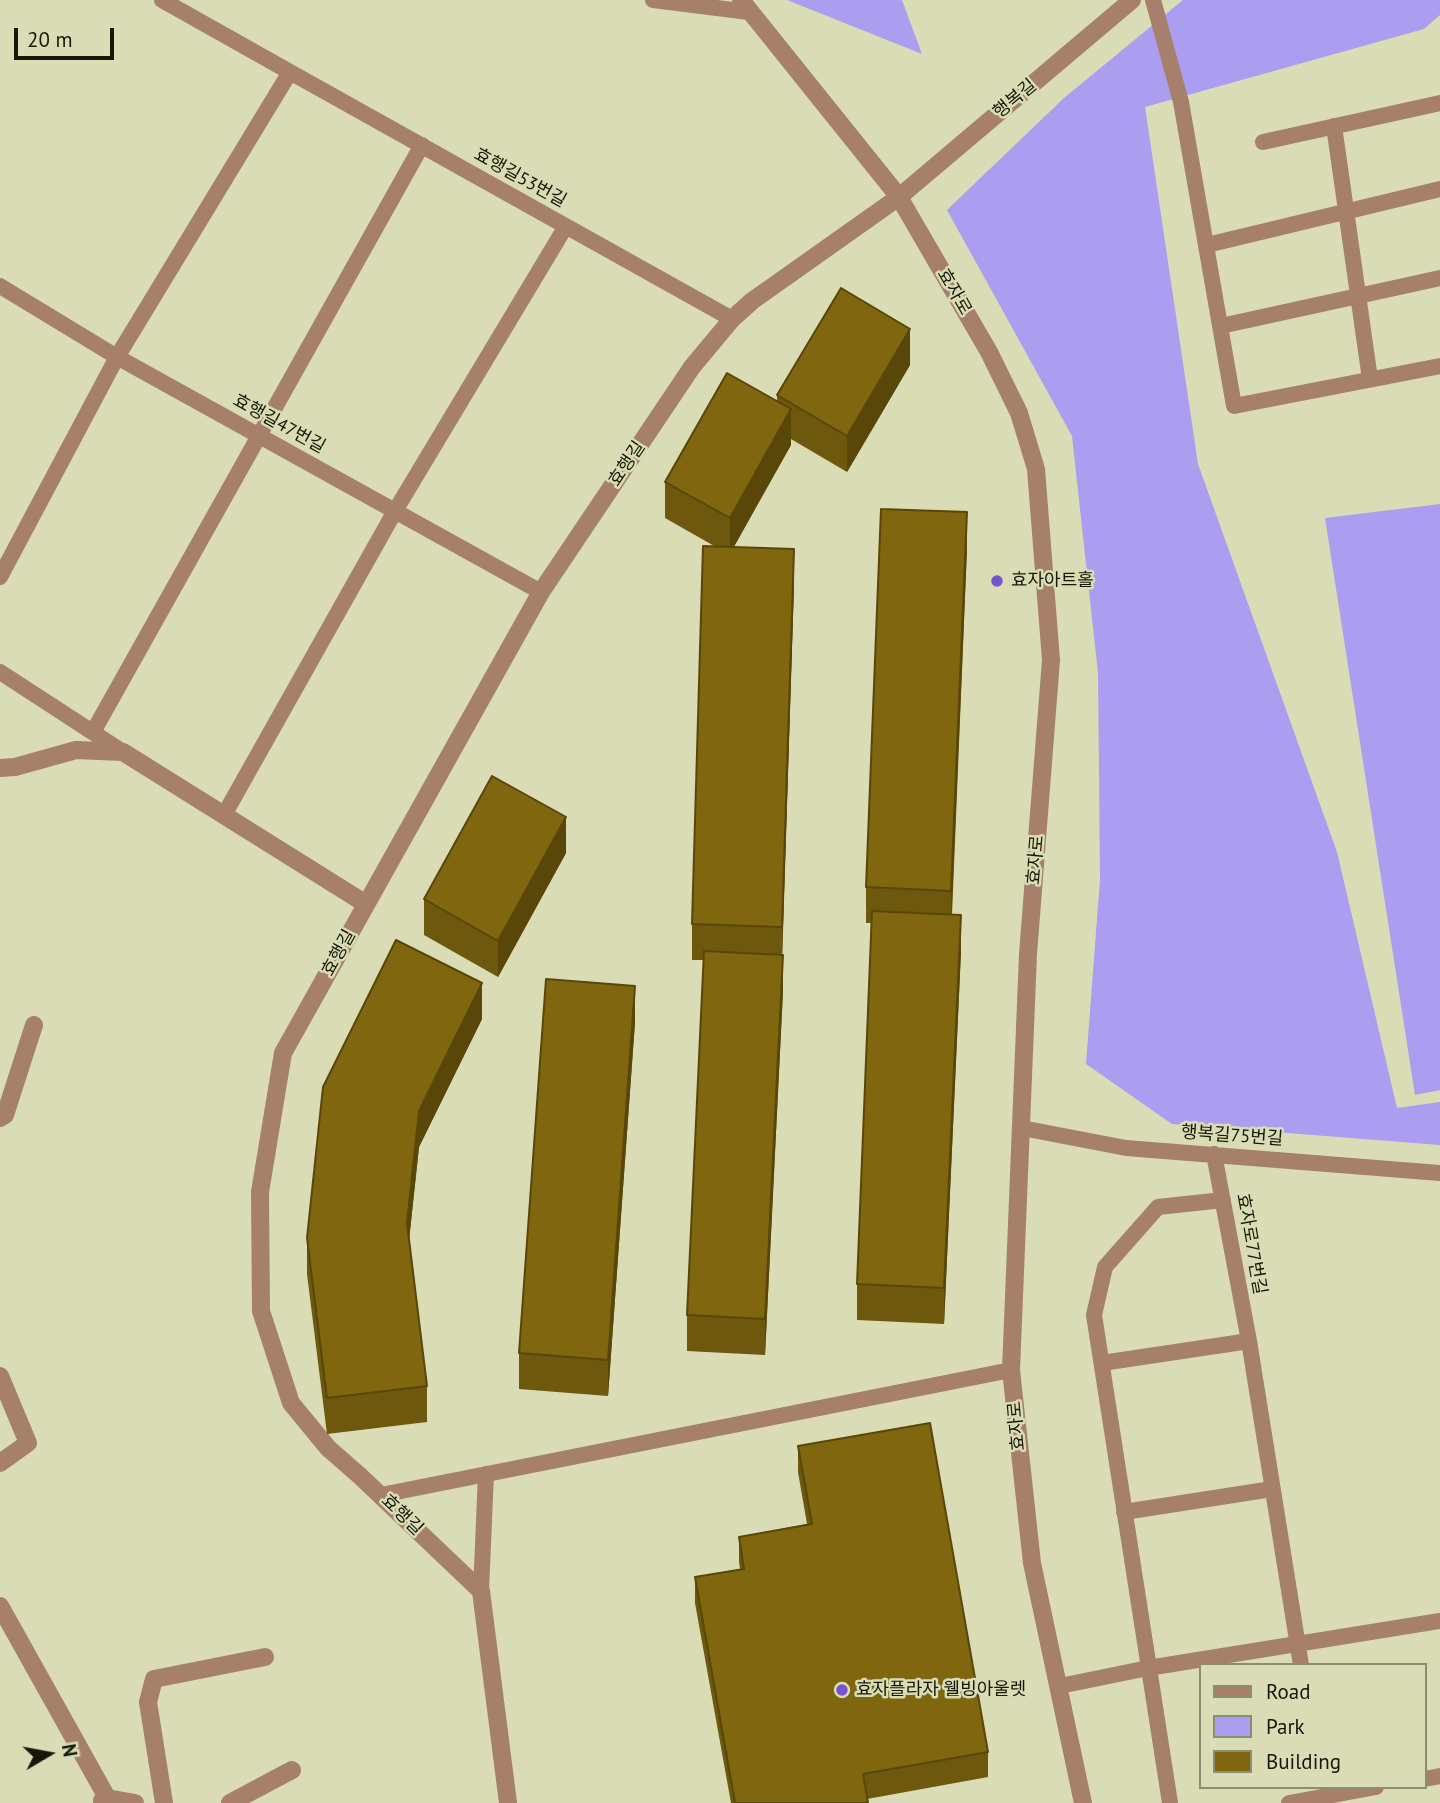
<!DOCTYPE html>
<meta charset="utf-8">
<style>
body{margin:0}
#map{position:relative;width:1440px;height:1803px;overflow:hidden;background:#d9dcb5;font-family:"PT Sans",sans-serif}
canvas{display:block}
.legend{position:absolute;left:1199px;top:1663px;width:228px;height:126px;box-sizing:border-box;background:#d9dcb5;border:2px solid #8b8e71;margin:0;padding:9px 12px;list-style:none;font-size:21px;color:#17180a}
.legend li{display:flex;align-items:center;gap:14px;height:35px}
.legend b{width:35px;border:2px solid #8b8e71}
.north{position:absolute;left:14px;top:1719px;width:70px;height:70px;-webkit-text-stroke:5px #d9dcb5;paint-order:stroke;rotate:80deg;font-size:19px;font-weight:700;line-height:28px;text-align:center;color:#17180a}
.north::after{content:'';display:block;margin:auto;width:24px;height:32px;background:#17180a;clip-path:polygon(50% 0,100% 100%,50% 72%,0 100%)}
.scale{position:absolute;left:14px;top:28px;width:100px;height:32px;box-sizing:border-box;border:4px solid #17180a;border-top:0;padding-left:9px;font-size:21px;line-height:24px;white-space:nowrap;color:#17180a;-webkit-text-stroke:5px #d9dcb5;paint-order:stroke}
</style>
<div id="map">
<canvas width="1440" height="1803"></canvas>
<ul class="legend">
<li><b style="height:9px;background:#a6806a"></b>Road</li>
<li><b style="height:19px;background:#ab9df0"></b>Park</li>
<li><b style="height:19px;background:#7f660f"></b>Building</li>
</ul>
<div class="north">N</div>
<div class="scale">20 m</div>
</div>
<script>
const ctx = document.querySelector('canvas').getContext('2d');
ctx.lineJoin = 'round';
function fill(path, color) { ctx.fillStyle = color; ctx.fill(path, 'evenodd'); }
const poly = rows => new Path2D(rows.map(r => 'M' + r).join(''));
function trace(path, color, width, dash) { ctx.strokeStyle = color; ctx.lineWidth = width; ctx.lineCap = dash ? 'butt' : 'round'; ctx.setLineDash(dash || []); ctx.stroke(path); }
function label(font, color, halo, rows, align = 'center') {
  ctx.font = font + ' "PT Sans","Noto Sans KR",sans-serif'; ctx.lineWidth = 5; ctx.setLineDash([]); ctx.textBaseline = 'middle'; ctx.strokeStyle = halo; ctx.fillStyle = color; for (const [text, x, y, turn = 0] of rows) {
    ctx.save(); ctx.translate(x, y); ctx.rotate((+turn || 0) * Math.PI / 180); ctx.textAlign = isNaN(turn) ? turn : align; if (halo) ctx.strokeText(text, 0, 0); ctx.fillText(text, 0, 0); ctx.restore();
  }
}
fill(poly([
 [787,0,902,0,922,54],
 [1183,0,1440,0,1440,15,1424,29,1145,107,1198,464,1337,852,1397,1108,1440,1102,1440,1145,1172,1124,1086,1064,1100,879,1098,673,1072,436,947,210,1064,98],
 [1440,504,1440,1090,1415,1095,1325,518]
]), '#ab9df0');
trace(poly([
 [653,0,749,12],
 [1153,0,1181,102,1234,406,1440,366],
 [290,72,732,319],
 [1334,126,1370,379],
 [1263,142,1440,103],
 [1207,245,1440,189],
 [0,286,117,357,541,592],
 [1221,326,1440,278],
 [0,577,117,357,290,72,162,0],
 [0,672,123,752],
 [93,732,422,145],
 [224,815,395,511,566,226],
 [1022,1128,1126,1148,1440,1173],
 [1214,1154,1249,1341,1301,1665],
 [1102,1363,1249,1341],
 [381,1495,1011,1370],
 [1124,1512,1272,1489],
 [481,1591,486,1474],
 [1060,1686,1148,1668,1440,1621],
 [1424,1779,1440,1776],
 [1170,1803,1094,1315,1105,1267,1158,1207,1223,1200],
 [1289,1803,1376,1787]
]), '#a6806a', 16);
trace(poly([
 [0,768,15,767,76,750,123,752,366,904],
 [0,1118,5,1115,34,1025],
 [0,1376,28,1443,0,1463],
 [0,1606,110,1803],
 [102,1801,107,1798,135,1803],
 [164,1803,148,1702,154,1679,265,1657],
 [230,1803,292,1770],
 [508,1803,481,1591,360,1476,328,1448,291,1403,261,1311,260,1192,283,1053,541,592,692,367,732,319,752,301,899,197,1132,0]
]), '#a6806a', 18);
trace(poly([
 [741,0,899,197,989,352,1019,413,1036,469,1051,660,1028,954,1011,1370,1032,1563,1083,1803]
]), '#a6806a', 18);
fill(poly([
 [910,365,847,472,791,439,791,445,733,547,794,585,782,955,783,991,765,1355,687,1351,687,1315,704,960,692,960,692,924,716,547,665,518,665,482,777,402,777,395],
 [967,548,952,915,961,951,944,1324,857,1320,857,1284,872,923,866,923,866,887],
 [566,853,498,977,424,935,424,899],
 [482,1019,419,1147,409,1240,427,1386,427,1422,327,1434,307,1274,307,1238],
 [635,1022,608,1396,519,1389,519,1353],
 [798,1446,988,1752,988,1777,867,1799,868,1803,731,1803,695,1603,695,1577,740,1569,739,1562,739,1537,807,1524,798,1472]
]), '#6d580d');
fill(poly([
 [910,329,910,365,847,472,847,436],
 [791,409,791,445,730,554,730,518],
 [967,512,967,548,951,927,951,891],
 [794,549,794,585,782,963,782,927],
 [566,817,566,853,498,977,498,941],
 [961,915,961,951,944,1324,944,1288],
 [783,955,783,991,765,1355,765,1319],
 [482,983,482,1019,419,1147,407,1259,407,1223,419,1111],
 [635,986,635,1022,608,1396,608,1360]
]), '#59470a');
const building = poly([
 [841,288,910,329,847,436,777,395,841,288],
 [727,373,791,409,730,518,665,482,727,373],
 [881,509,967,512,951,891,866,887,881,509],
 [703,546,794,549,782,927,692,924,703,546],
 [492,776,566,817,498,941,424,899,492,776],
 [872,911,961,915,944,1288,857,1284,872,911],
 [396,940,482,983,419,1111,407,1223,427,1386,327,1398,307,1238,323,1087,396,940],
 [704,951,783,955,765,1319,687,1315,704,951],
 [546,979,635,986,608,1360,519,1353,546,979],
 [930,1423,988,1752,863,1774,868,1803,735,1803,695,1577,744,1569,739,1537,812,1524,798,1446,930,1423]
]);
fill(building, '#7f660f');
trace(building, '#59470a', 2);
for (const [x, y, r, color] of [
 [997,581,7,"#7455cf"],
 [842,1690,7,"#7455cf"]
]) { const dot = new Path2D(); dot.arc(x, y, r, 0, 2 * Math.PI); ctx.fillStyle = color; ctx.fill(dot); trace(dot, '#d9dcb5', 2.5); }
label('18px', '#17180a', '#d9dcb5', [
 ["행복길",1015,99,-40],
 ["효행길53번길",520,178,29],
 ["효자로",954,292,60],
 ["효행길47번길",279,424,29],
 ["효행길",627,464,-56],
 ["효자로",1036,860,-85],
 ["효행길",339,953,-61],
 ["행복길75번길",1232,1136,4],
 ["효자로77번길",1251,1244,80],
 ["효자로",1017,1426,-95],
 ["효행길",402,1515,44]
]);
label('18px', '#17180a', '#d9dcb5', [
 ["효자아트홀",1011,581],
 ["효자플라자 웰빙아울렛",856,1690]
], 'left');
</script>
